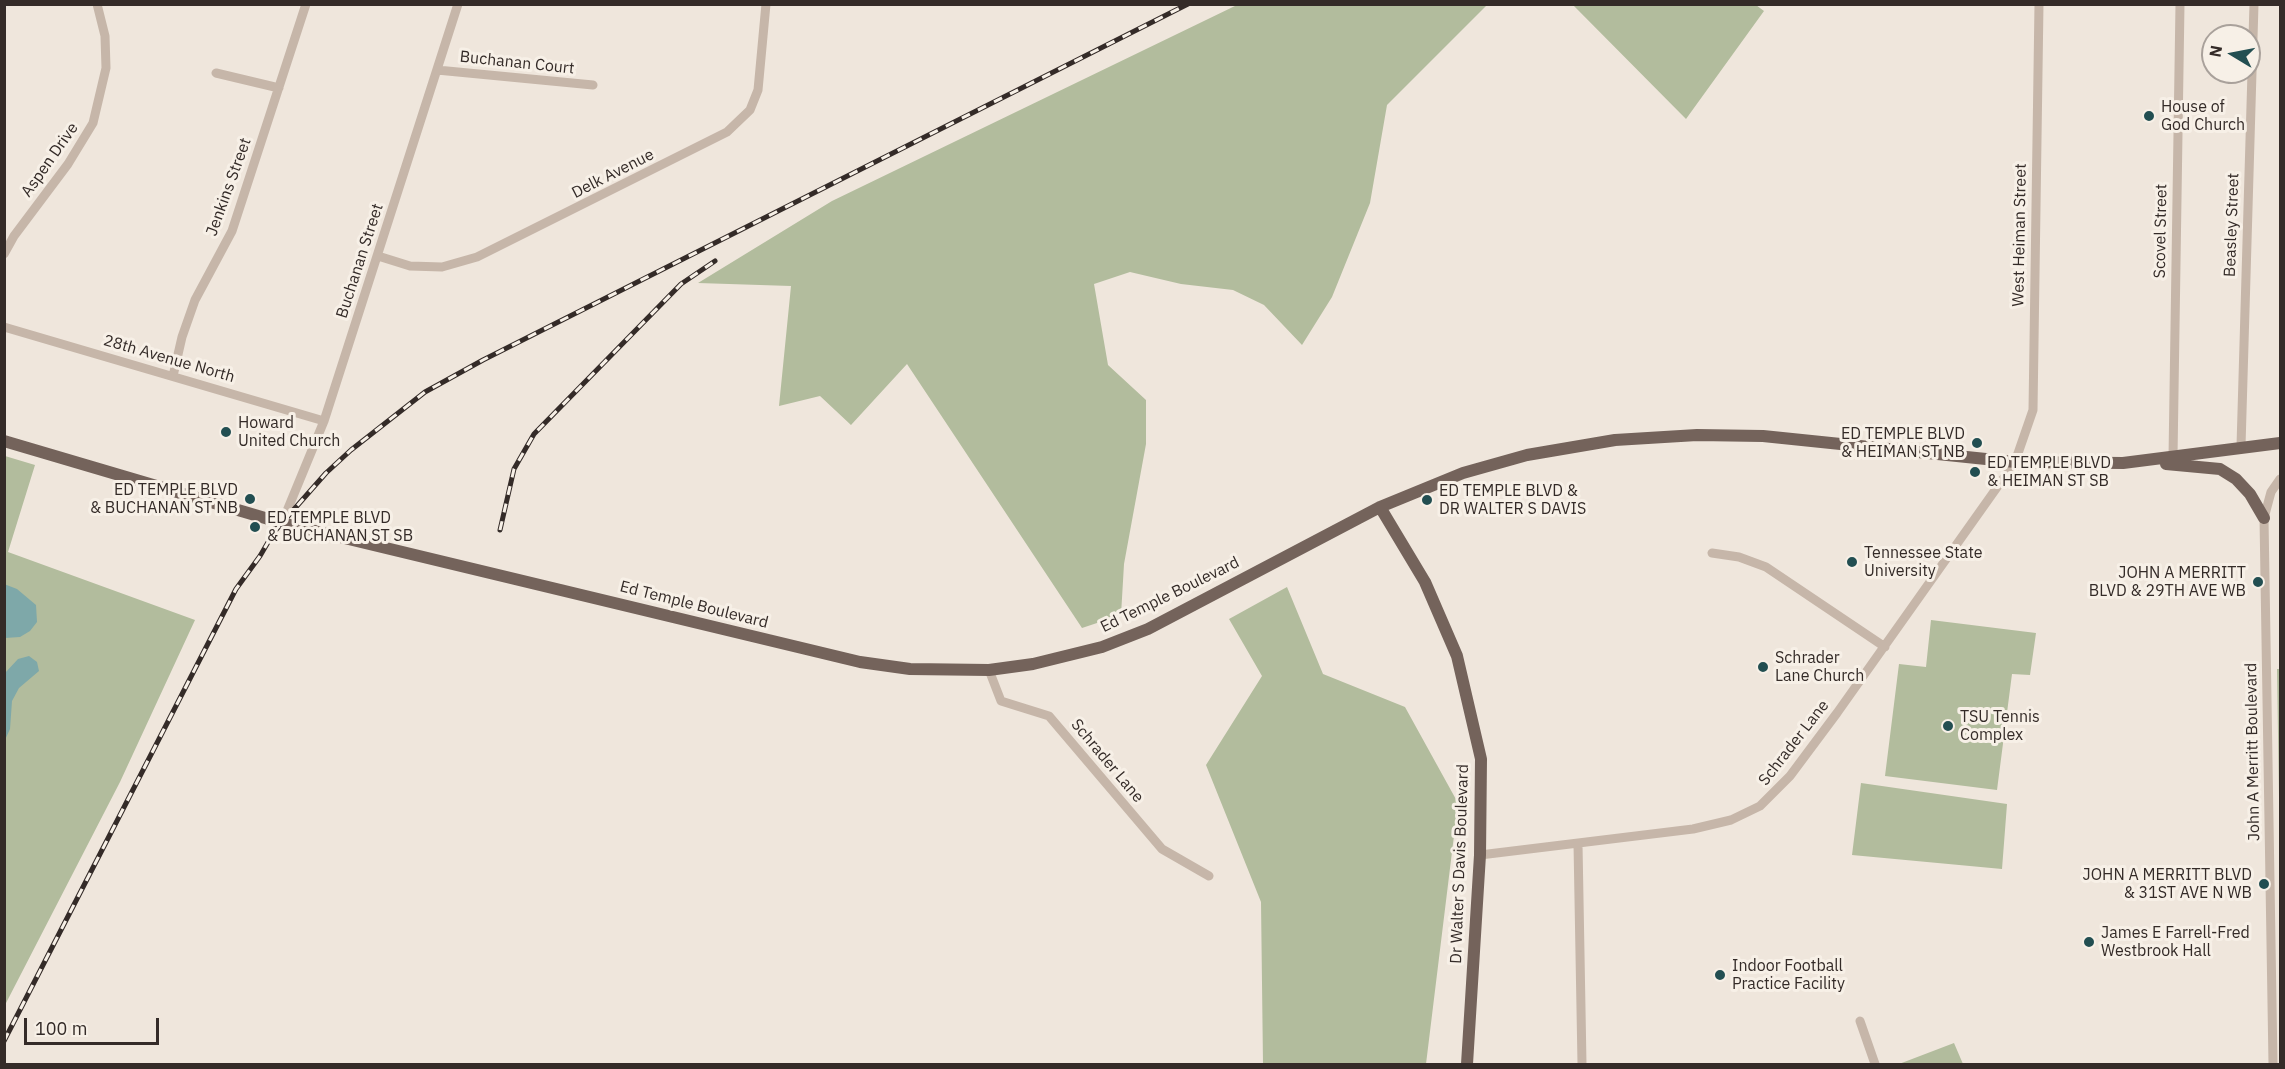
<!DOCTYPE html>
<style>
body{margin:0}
#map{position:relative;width:2285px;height:1069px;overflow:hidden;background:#efe6dc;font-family:"IBM Plex Sans",sans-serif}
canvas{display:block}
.frame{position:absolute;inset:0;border:6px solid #342b28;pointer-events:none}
.north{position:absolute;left:2201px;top:24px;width:60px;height:60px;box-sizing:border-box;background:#f7f0e7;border:2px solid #a9a19b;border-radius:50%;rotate:280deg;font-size:16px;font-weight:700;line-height:24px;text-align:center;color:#342b28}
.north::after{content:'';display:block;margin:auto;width:21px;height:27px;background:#224e51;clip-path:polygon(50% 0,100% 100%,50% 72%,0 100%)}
.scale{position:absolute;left:24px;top:1018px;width:135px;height:27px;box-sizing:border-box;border:3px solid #342b28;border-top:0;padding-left:8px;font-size:18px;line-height:21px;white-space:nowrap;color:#342b28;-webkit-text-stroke:4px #f7f0e7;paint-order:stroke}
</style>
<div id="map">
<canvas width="2285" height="1069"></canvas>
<div class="frame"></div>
<div class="north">N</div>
<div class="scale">100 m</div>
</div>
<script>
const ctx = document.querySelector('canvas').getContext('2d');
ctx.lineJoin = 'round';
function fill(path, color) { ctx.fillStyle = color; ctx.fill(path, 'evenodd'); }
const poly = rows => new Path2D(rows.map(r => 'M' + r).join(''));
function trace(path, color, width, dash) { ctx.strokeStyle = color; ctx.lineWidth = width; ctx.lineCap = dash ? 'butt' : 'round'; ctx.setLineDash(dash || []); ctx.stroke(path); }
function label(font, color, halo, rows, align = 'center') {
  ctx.font = font + ' "IBM Plex Sans",sans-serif'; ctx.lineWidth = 6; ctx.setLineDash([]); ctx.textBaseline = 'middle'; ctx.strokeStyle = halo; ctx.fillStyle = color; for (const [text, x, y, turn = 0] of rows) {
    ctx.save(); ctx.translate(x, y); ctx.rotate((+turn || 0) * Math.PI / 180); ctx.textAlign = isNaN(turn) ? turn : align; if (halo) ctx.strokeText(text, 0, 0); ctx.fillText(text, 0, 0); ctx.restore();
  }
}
fill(poly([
 [1237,5,1487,5,1387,105,1370,203,1332,297,1302,345,1264,305,1233,290,1181,284,1130,272,1094,284,1108,365,1146,400,1146,444,1124,564,1121,615,1082,628,907,364,851,425,820,396,779,406,791,286,698,283,832,201],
 [1756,5,1764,11,1686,119,1573,5],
 [5,456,35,465,8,552,195,620,120,782,5,1005],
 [1287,587,1323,674,1405,707,1458,803,1426,1064,1263,1064,1261,902,1206,765,1262,676,1229,619],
 [1931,620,2036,633,2030,675,2012,674,1997,790,1885,776,1899,664,1926,667],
 [2277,669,2280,669,2280,862],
 [1861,783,2007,804,2002,869,1852,855],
 [1954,1043,1963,1064,1899,1064]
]), '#b2bc9d');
fill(poly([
 [4,584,17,589,36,605,37,622,30,631,20,637,5,638],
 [29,656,37,662,39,671,19,688,12,701,10,729,5,740,5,673,18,659]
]), '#7ea8a9');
trace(poly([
 [437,70,593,85],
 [216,73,279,88],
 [4,254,14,236,68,164,93,123,106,68,105,36,97,4],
 [378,256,410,266,442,267,477,257,727,132,750,110,758,90,766,4],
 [4,327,324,421],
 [173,376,182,337,195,300,232,231,306,4],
 [2241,446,2254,4],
 [2173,457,2180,4],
 [282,523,324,421,458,4],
 [1712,553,1739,557,1766,567,1885,647],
 [989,670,1001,701,1049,716,1162,849,1209,876],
 [1578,844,1582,1064],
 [1480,855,1693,829,1731,820,1760,806,1790,776,1837,713,2015,462,2033,410,2039,4],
 [1860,1021,1875,1064],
 [2273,1064,2264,518,2271,492,2280,479]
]), '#c6b6a9', 9);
trace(poly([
 [4,441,282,523,860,662,910,669,989,670,1033,664,1102,647,1148,629,1380,507,1463,473,1527,455,1615,440,1697,435,1763,436,2015,462,2123,463,2280,443],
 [2166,464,2220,469,2236,479,2250,494,2264,518],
 [1380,507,1425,582,1457,656,1481,759,1480,855,1467,1064]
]), '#74635b', 12);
const rail = poly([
 [500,530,514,469,534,434,681,284,715,261],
 [4,1041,236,589,260,556,274,532,326,473,351,450,425,392,483,360,1188,4]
]);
trace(rail, '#342b28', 5);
trace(rail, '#f7f0e7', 3, [9]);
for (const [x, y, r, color] of [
 [2149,116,6,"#224e51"],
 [226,432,6,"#224e51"],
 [1977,443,6,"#224e51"],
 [1975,472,6,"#224e51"],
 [250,499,6,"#224e51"],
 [1427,500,6,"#224e51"],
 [255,527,6,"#224e51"],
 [1852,562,6,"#224e51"],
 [2258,582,6,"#224e51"],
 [1763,667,6,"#224e51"],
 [1948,726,6,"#224e51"],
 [2264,884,6,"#224e51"],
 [2089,942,6,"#224e51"],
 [1720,975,6,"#224e51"]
]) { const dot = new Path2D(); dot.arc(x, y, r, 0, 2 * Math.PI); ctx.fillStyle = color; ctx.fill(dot); trace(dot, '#f7f0e7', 2); }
label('16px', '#342b28', '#f7f0e7', [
 ["Buchanan Court",517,63,6],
 ["Aspen Drive",50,160,-55],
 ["Delk Avenue",613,174,-27],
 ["Jenkins Street",229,187,-70],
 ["Beasley Street",2232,225,-88],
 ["Scovel Street",2161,231,-89],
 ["West Heiman Street",2020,235,-89],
 ["Buchanan Street",360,261,-72],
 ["28th Avenue North",169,359,16],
 ["Ed Temple Boulevard",1170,595,-26],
 ["Ed Temple Boulevard",694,605,14],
 ["Schrader Lane",1794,743,-52],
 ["John A Merritt Boulevard",2253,752,-91],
 ["Schrader Lane",1107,761,50],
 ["Dr Walter S Davis Boulevard",1460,864,-88]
]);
label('16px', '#342b28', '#f7f0e7', [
 ["House of",2161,107],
 ["God Church",2161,125],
 ["Howard",238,423],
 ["United Church",238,441],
 ["ED TEMPLE BLVD",1965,434,"right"],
 ["& HEIMAN ST NB",1965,452,"right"],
 ["ED TEMPLE BLVD",1987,463],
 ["& HEIMAN ST SB",1987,481],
 ["ED TEMPLE BLVD",238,490,"right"],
 ["& BUCHANAN ST NB",238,508,"right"],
 ["ED TEMPLE BLVD &",1439,491],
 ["DR WALTER S DAVIS",1439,509],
 ["ED TEMPLE BLVD",267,518],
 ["& BUCHANAN ST SB",267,536],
 ["Tennessee State",1864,553],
 ["University",1864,571],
 ["JOHN A MERRITT",2246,573,"right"],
 ["BLVD & 29TH AVE WB",2246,591,"right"],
 ["Schrader",1775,658],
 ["Lane Church",1775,676],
 ["TSU Tennis",1960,717],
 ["Complex",1960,735],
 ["JOHN A MERRITT BLVD",2252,875,"right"],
 ["& 31ST AVE N WB",2252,893,"right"],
 ["James E Farrell-Fred",2101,933],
 ["Westbrook Hall",2101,951],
 ["Indoor Football",1732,966],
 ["Practice Facility",1732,984]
], 'left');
</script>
